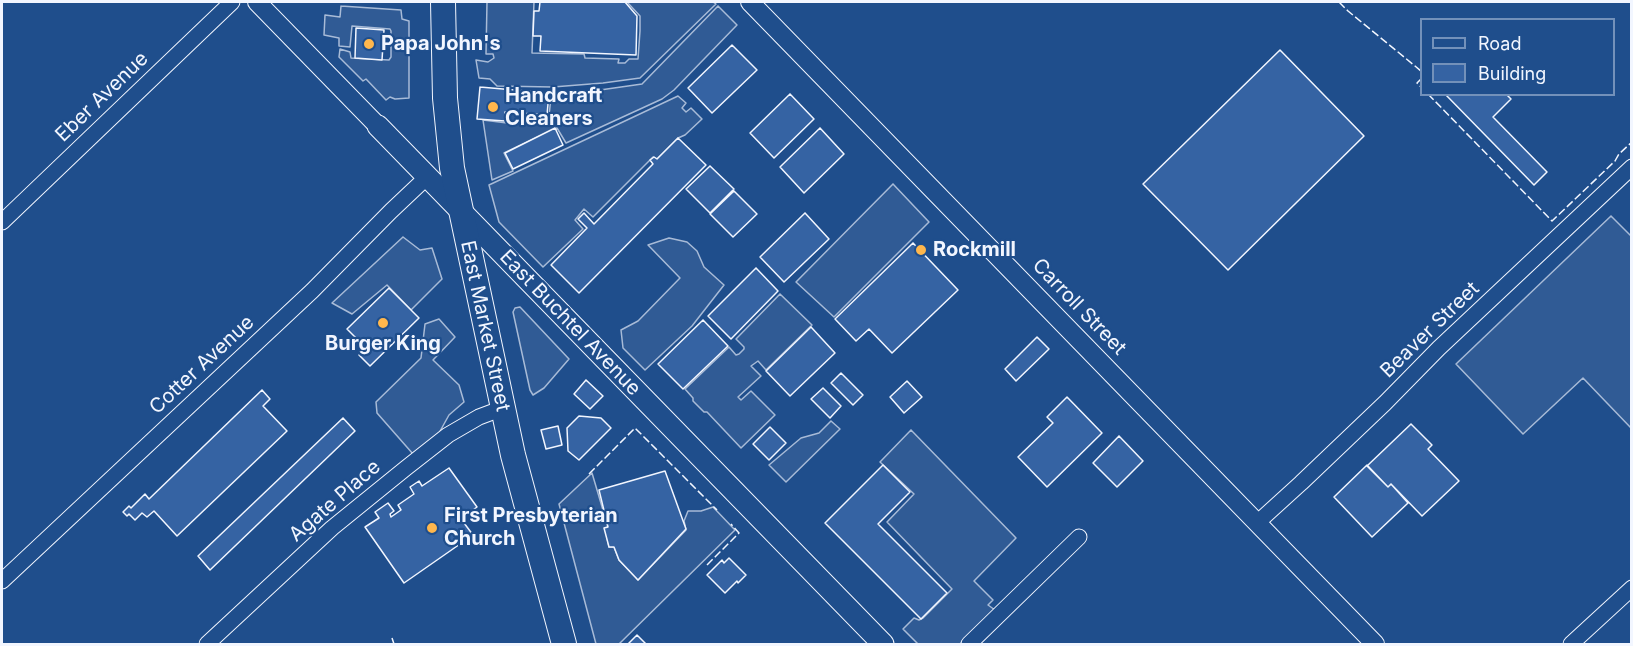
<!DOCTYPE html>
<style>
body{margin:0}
#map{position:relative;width:1633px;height:646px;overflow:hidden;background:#1f4e8c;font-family:Inter,sans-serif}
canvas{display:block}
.frame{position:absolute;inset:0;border:3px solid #f2f6ff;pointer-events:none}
.legend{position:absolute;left:1420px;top:18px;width:195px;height:78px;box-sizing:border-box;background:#1f4e8c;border:2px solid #7391ba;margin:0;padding:8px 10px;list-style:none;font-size:18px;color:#f2f6ff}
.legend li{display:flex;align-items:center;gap:12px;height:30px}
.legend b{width:30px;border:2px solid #7391ba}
</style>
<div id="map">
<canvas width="1633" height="646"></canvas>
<div class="frame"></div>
<ul class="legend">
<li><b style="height:8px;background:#1f4e8c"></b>Road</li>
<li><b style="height:16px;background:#3563a3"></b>Building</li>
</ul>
</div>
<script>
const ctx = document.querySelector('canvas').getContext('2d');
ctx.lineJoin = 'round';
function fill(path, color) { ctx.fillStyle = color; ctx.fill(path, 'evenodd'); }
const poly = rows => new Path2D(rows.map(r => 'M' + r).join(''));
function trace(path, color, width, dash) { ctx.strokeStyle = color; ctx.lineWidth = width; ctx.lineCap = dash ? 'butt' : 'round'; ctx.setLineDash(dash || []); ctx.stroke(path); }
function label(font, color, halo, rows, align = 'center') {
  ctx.font = font + ' Inter,sans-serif'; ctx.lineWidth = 4.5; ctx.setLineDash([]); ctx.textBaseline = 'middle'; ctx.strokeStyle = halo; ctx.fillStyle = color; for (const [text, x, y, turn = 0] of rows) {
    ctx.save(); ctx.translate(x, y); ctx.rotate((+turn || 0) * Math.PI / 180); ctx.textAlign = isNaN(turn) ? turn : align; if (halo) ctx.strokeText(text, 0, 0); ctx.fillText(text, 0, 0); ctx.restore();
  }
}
const built = poly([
 [487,2,534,2,532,53,584,54,585,58,619,59,618,63,625,63,629,59,638,59,640,31,640,16,627,2,713,2,716,4,640,78,603,83,553,87,497,86,490,79,479,78,476,60,488,62,494,58,493,54,486,54,487,2],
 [341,6,401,10,402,19,409,21,409,98,395,99,390,97,386,100,366,79,363,81,339,57,340,49,350,52,351,58,389,60,391,57,391,31,390,29,352,26,350,47,339,46,339,38,324,35,325,15,340,17,341,6],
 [718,6,737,25,674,90,662,99,566,143,557,128,504,153,513,171,492,180,483,120,507,123,507,113,549,116,551,97,642,84,718,6],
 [678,96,686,103,682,108,686,112,691,108,702,119,685,135,678,138,657,159,653,157,593,217,584,209,575,220,583,229,543,267,499,222,489,185,678,96],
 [893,184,929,222,834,317,796,282,893,184],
 [1611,216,1631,236,1631,428,1583,378,1523,434,1456,364,1611,216],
 [403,237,420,250,432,248,442,279,411,310,387,285,352,314,332,303,403,237],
 [669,238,687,242,697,251,704,267,724,285,692,326,645,370,623,348,621,330,638,321,680,278,648,245,669,238],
 [780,294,812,325,766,370,758,361,751,366,761,376,738,397,741,400,751,391,775,415,741,448,707,412,704,412,693,401,693,398,685,389,729,347,736,355,739,354,744,349,744,347,736,339,780,294],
 [520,307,569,359,544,388,533,395,530,390,513,312,515,308,520,307],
 [439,319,455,337,433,360,459,385,464,402,449,415,439,433,413,454,377,413,376,402,421,358,425,324,439,319],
 [831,421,840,429,786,482,769,465,801,438,819,433,831,421],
 [911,430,1016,538,974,581,993,600,988,605,995,610,960,644,918,644,903,629,914,618,919,620,923,618,952,589,887,522,914,494,880,462,911,430],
 [592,473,608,527,605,528,609,547,614,547,619,560,638,580,686,530,684,521,688,511,701,511,713,507,735,530,619,644,596,644,559,504,592,473]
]);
fill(built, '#305b95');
trace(built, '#a8bbd7', 1.5);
const building = poly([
 [540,2,625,2,637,16,636,55,540,51,541,36,533,36,534,11,539,11,540,2],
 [356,28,384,30,382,60,355,58,356,28],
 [732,45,757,70,712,113,688,88,732,45],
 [1280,50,1364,136,1228,270,1143,184,1280,50],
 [480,87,549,93,547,115,505,112,505,121,477,119,480,87],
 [790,94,814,119,774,158,750,133,790,94],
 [1445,94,1506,94,1511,99,1493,117,1547,172,1534,185,1445,94],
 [555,128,563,145,513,169,505,153,555,128],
 [820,128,844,154,804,193,780,167,820,128],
 [678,138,706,165,579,293,551,265,587,228,578,219,584,213,594,224,653,164,650,160,654,157,657,159,678,138],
 [710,166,734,189,710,213,686,189,710,166],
 [734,191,757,214,733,237,710,214,734,191],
 [805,213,829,239,784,282,760,257,805,213],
 [913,243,958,290,892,353,869,329,856,341,835,319,913,243],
 [756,268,778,291,731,339,708,316,756,268],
 [389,288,419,318,370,366,359,355,366,348,347,329,389,288],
 [703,320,728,346,683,389,658,364,703,320],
 [811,327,835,353,790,396,766,371,811,327],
 [1037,337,1049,349,1016,381,1005,369,1037,337],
 [841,373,863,395,853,405,831,383,841,373],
 [586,380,603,396,590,409,574,394,586,380],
 [907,381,922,397,904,413,890,397,907,381],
 [823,388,841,406,830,418,811,399,823,388],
 [262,390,270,399,263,406,287,431,177,536,154,511,147,517,142,513,135,520,129,514,127,516,123,512,129,506,131,508,145,494,149,499,262,390],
 [1067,397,1102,433,1047,487,1018,457,1053,423,1047,417,1067,397],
 [579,416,601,418,611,428,579,460,568,451,567,428,579,416],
 [343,418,355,431,210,570,198,556,343,418],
 [1411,424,1432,445,1428,449,1459,481,1422,516,1391,484,1388,487,1367,466,1411,424],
 [558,426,562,445,546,449,541,430,558,426],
 [770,427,786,443,769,460,753,444,770,427],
 [1119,436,1143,461,1117,487,1093,463,1119,436],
 [883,465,910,492,878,524,947,593,921,619,825,523,883,465],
 [1367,465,1388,487,1391,484,1408,503,1372,537,1334,497,1367,465],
 [449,468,477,507,461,519,473,535,404,583,365,527,379,518,375,512,388,503,394,511,390,514,391,517,401,510,398,505,414,494,410,487,419,481,422,486,449,468],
 [665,471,686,529,638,580,619,560,614,547,609,547,604,528,608,527,599,490,665,471],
 [729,558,746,575,738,583,737,581,725,593,707,575,722,560,724,563,729,558],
 [637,635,646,644,628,644,637,635]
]);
fill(building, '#3563a3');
trace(building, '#f2f6ff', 1.5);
const minor = poly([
 [2,222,232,2],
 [1257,523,1301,483,1385,403,1439,348,1632,167],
 [2,581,312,291,391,211,427,177],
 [207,644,332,528,406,468,448,435,479,417,503,408],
 [969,644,1079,537],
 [1571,644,1632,588]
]);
const tertiary = poly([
 [257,2,378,126],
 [750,2,1375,644]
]);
const secondary = poly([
 [378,126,883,644]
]);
const primary = poly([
 [443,2,445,98,452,168,513,455,564,644]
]);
trace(minor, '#f2f6ff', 17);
trace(tertiary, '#f2f6ff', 20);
trace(secondary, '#f2f6ff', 23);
trace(primary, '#f2f6ff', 26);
trace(minor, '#1f4e8c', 15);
trace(tertiary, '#1f4e8c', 18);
trace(secondary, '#1f4e8c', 21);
trace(primary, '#1f4e8c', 24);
trace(poly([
 [1339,2,1348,11,1415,66,1422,72],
 [1422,78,1417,83,1422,88],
 [1428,94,1552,221,1615,161,1619,154,1632,142],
 [589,474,635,428,717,510],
 [707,565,739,533,731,524],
 [392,638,394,644]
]), '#f2f6ff', 1.5, [8, 3]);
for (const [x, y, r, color] of [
 [369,44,6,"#ffb74d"],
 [493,107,6,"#ffb74d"],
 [921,250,6,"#ffb74d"],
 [383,323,6,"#ffb74d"],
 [432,528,6,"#ffb74d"]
]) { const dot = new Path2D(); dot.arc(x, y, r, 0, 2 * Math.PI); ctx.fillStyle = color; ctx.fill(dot); trace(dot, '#1f4e8c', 2); }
label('bold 20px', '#f2f6ff', '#1f4e8c', [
 ["Papa John's",381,44],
 ["Handcraft",505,96],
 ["Cleaners",505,119],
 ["Rockmill",933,250],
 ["Burger King",383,344,"center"],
 ["First Presbyterian",444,516],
 ["Church",444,539]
], 'left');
label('20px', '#f2f6ff', '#1f4e8c', [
 ["Eber Avenue",102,97,-44],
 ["Carroll Street",1079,307,46],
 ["East Buchtel Avenue",570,323,46],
 ["East Market Street",485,326,78],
 ["Beaver Street",1430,330,-44],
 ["Cotter Avenue",202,365,-43],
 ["Agate Place",335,501,-41]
]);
</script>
